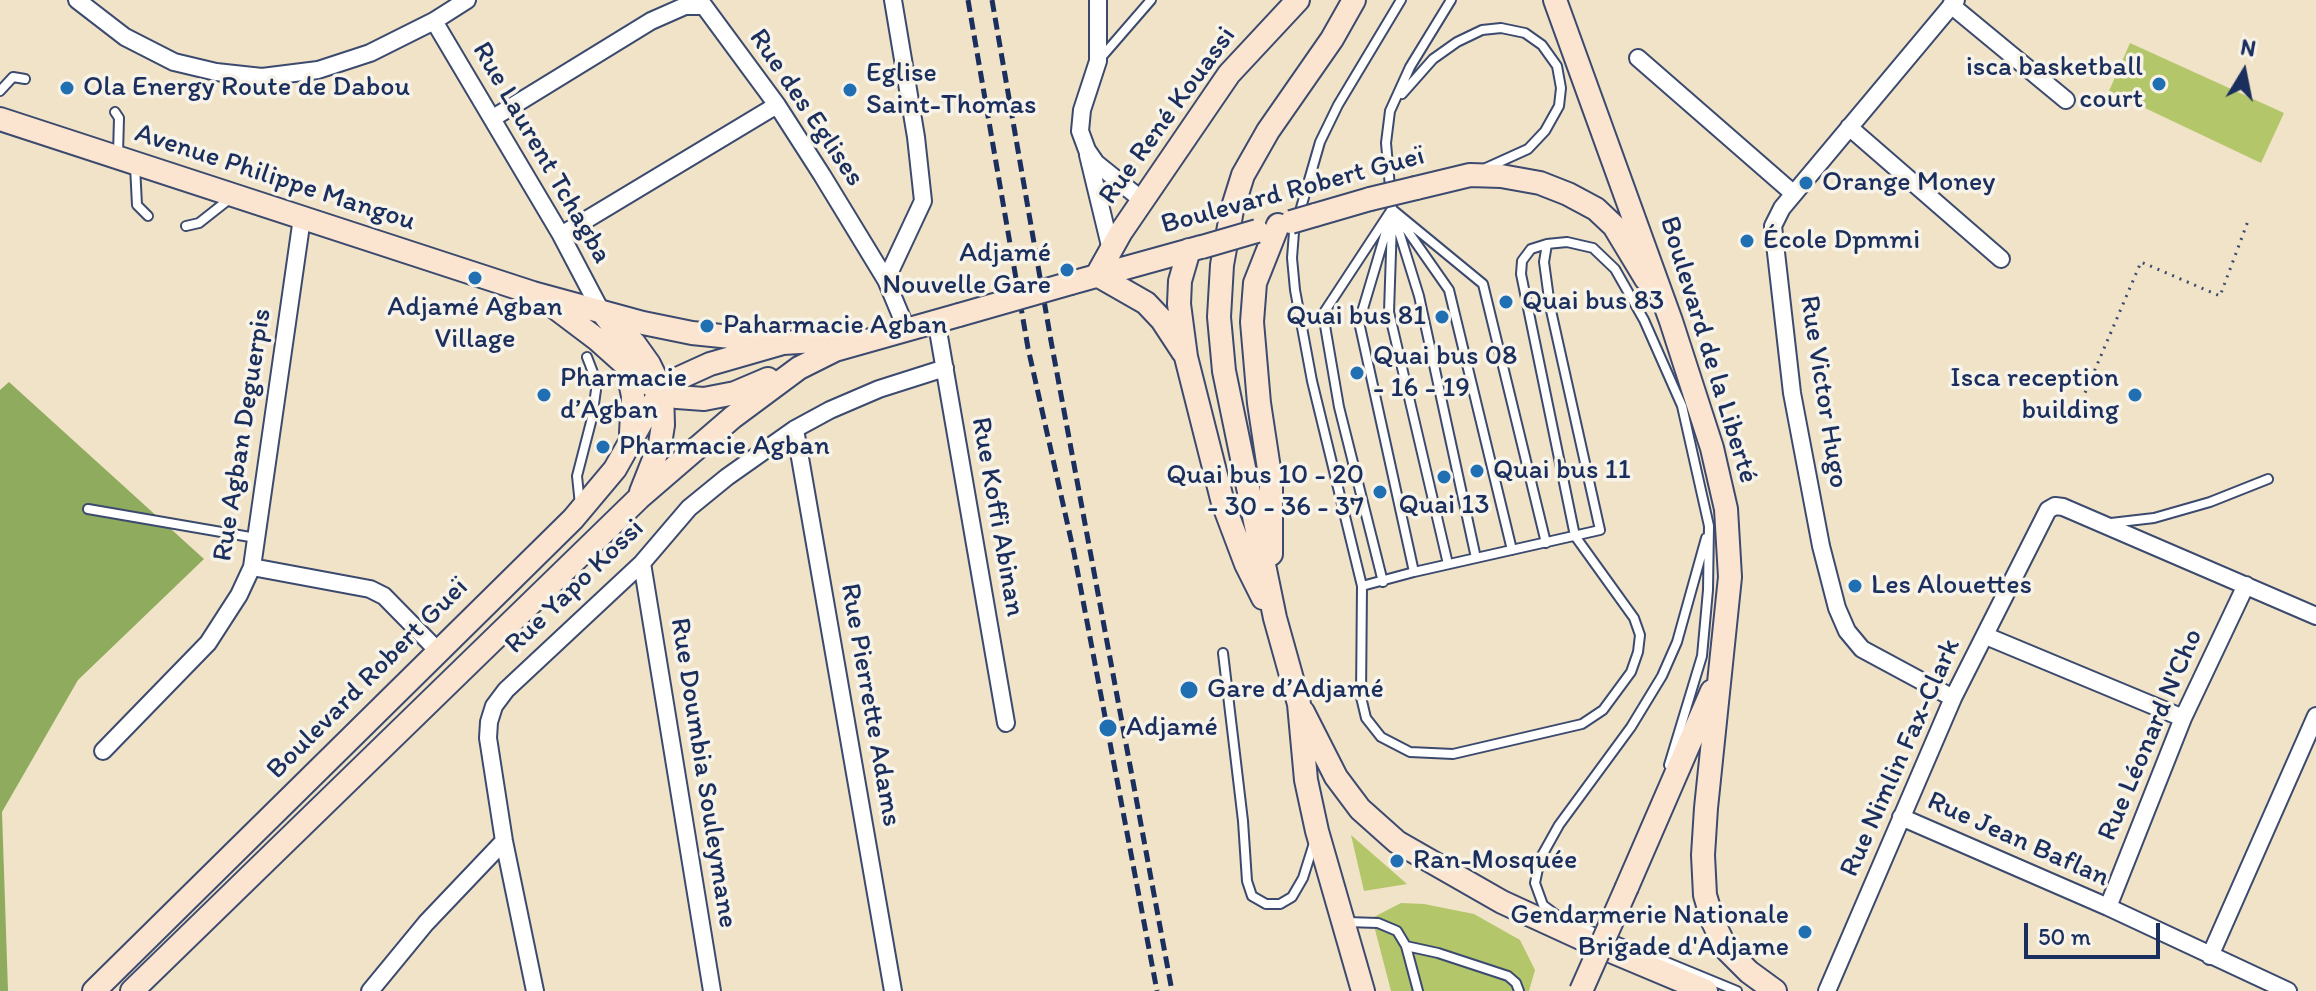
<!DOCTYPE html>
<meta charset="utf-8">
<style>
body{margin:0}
#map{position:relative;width:2316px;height:991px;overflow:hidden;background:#f1e3c7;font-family:Itim,sans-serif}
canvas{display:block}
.north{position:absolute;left:2204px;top:32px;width:80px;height:80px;-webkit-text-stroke:6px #f7f3e8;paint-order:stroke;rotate:10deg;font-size:22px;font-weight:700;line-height:32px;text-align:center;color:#1b2f5e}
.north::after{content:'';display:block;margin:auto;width:28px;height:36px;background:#1b2f5e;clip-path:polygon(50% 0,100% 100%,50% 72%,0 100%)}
.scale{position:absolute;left:2024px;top:923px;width:136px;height:36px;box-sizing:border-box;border:4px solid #1b2f5e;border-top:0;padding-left:10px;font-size:24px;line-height:28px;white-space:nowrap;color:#1b2f5e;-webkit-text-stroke:6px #f7f3e8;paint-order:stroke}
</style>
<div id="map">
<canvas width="2316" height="991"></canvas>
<div class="north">N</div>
<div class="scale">50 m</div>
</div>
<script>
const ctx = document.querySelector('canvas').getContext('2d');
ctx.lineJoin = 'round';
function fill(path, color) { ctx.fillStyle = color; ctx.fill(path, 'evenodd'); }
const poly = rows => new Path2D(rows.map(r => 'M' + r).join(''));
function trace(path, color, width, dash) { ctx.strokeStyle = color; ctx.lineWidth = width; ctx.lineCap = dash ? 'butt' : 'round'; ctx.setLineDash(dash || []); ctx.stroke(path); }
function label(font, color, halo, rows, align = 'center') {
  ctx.font = font + ' Itim,sans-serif'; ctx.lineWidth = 7; ctx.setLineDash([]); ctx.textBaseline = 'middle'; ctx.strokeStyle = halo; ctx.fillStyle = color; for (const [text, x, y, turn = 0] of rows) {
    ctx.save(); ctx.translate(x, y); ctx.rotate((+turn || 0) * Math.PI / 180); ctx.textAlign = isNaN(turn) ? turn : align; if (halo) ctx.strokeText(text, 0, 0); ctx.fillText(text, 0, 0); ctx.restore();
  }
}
fill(poly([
 [2130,43,2284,113,2261,163,2109,91],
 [1351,835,1407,884,1364,891],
 [1401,903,1424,904,1474,914,1520,940,1535,970,1529,991,1391,991,1372,918]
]), '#b4c66a');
fill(poly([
 [9,382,204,559,78,680,2,812,8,991,0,991,0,390]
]), '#8fab5e');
const lane = poly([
 [1401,0,1338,105,1320,142,1294,232,1292,258,1295,290,1312,381,1362,586,1361,697,1366,718,1381,737,1410,752,1453,754,1582,724,1603,710,1631,672,1638,652,1640,635,1634,618,1575,536,1521,274,1522,261,1531,249,1547,244,1567,242,1593,248,1615,269,1644,320,1682,406,1709,526,1708,590,1702,656,1669,765],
 [1451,0,1410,67,1390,111,1386,143,1392,209,1419,296,1476,558],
 [1099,60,1151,0],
 [0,91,13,77,25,79],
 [1402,94,1433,59,1457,42,1482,30,1501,28,1525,33,1542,45,1557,66,1561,88,1559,106,1545,131,1528,149,1486,168],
 [115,112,119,118,118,154],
 [135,166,137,205,148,216],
 [1393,210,1483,284,1546,543],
 [1390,218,1359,322,1414,572],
 [1400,220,1449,290,1512,550],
 [1392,222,1389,312,1448,564],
 [186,226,199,223,232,197],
 [580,505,577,476,592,418,597,383,587,357],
 [88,509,256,538],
 [2111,523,2154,518,2210,502,2268,479],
 [1383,582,1339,407,1323,314,1392,209],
 [1362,586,1414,572,1600,530,1550,306,1544,262,1547,244],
 [1223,653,1243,821,1247,881,1252,896,1266,904,1280,904,1292,897,1303,878,1314,843],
 [1559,917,1543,905,1535,883,1540,859,1559,825,1631,727,1662,676,1677,642,1706,538],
 [1347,922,1378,923,1397,931,1406,946,1418,991],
 [1579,926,1737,991],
 [1406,946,1438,953,1508,976,1516,983,1519,991]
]);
const street = poly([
 [77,0,125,37,174,62,216,72,262,77,318,70,370,53,434,21,467,0],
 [1098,0,1098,61,1082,110,1080,131,1087,150,1096,163,1142,200],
 [1951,5,2066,100],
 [434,21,561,235,601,311],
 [1638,58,1794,194],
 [493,118,651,21,685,6,704,6,777,105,822,175,886,280,906,328],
 [1849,127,2001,259],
 [1088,155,1111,250],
 [561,235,777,105],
 [886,280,923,201,916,137,893,0],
 [936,319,1006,723],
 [795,429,893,991],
 [642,563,712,991],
 [252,567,370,589,384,596,439,652],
 [1986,636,2183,718],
 [1953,698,1862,649,1847,631,1837,608,1821,546,1792,393,1773,226,1782,208,1956,0],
 [103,751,208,643,239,595,252,567,302,218],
 [1901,817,2108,907,2288,991],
 [2108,907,2183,718,2246,585],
 [2210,956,2316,716],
 [370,991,426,923,504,841],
 [535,991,504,841,488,738,489,722,494,706,506,690,642,563,689,508,727,477,795,429,830,410,879,389,945,368],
 [1827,991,1953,698,2048,510,2055,506,2063,507,2316,616]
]);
const secondary = poly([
 [1354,0,1332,39,1268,131,1243,175,1232,210,1222,265,1219,317,1224,371,1275,618,1299,704,1306,780,1317,831,1363,991],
 [1555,0,1671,321,1712,448,1726,509,1730,577,1706,808,1703,855,1705,895,1713,922,1727,950,1749,972,1775,991],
 [0,119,533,293,643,323,692,333,770,341],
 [1416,188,1470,175,1501,176,1540,183,1568,194,1596,209,1614,226,1646,279],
 [1315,215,1370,199],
 [1189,250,1180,281,1179,304,1186,357,1223,503,1246,564,1263,598],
 [1097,275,1121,232,1229,74,1298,0],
 [1097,275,1146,303,1162,320,1183,352],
 [1071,283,1201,247],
 [549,303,598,340,645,382,677,397,704,399,735,393,768,379],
 [602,312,614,327,634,343,649,364,662,391,663,425,660,444,641,492],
 [627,367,633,396,631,433],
 [1271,554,1271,482,1259,403,1252,322,1255,283,1278,225],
 [1303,712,1336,777,1360,809,1397,842,1502,902,1587,941,1706,991],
 [1627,887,1712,691],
 [94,991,573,519,615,469,647,412,662,391,677,379,710,364,783,343,849,339],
 [132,991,639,498,733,417,799,368,835,350,959,315]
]);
trace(lane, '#3b4a6e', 12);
trace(street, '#3b4a6e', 20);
trace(secondary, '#3b4a6e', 26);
trace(poly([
 [2082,400,2141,262,2220,296,2248,221]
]), '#3b4a6e', 3, [2, 6]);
trace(lane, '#fff', 8);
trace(street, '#fff', 16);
trace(secondary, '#fce5d0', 22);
trace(poly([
 [968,0,1028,348,1074,553,1157,991],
 [992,0,1051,341,1172,991]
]), '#1b2f5e', 5, [12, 6]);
const secondaryBridge = poly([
 [1370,199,1416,188],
 [1291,222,1315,215],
 [1202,247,1257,231],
 [959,315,1071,283],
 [1581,991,1627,887]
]);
trace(secondaryBridge, '#3b4a6e', 26, []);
trace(secondaryBridge, '#fce5d0', 22);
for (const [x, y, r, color] of [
 [2159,84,8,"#1f6fb2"],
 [67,88,8,"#1f6fb2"],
 [850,90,8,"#1f6fb2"],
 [1806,183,8,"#1f6fb2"],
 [1747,241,8,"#1f6fb2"],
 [1067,270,8,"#1f6fb2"],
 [475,278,8,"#1f6fb2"],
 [1506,302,8,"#1f6fb2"],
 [1442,317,8,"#1f6fb2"],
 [707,326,8,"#1f6fb2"],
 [1357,373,8,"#1f6fb2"],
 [544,395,8,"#1f6fb2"],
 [2135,395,8,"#1f6fb2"],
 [603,447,8,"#1f6fb2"],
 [1477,471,8,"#1f6fb2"],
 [1444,477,8,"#1f6fb2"],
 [1380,492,8,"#1f6fb2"],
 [1855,586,8,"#1f6fb2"],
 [1189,690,10,"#1f6fb2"],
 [1108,728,10,"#1f6fb2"],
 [1397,861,8,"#1f6fb2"],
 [1805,932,8,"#1f6fb2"]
]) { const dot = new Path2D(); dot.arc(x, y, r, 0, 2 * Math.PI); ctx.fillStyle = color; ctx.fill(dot); trace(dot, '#f7f3e8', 3); }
label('28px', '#1b2f5e', '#f7f3e8', [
 ["isca basketball",2143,68,"right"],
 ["court",2143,100,"right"],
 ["Eglise",866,74],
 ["Saint-Thomas",866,106],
 ["Ola Energy Route de Dabou",83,88],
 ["Orange Money",1822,183],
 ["École Dpmmi",1763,241],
 ["Adjamé",1051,254,"right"],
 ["Nouvelle Gare",1051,286,"right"],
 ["Quai bus 83",1522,302],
 ["Adjamé Agban",475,308,"center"],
 ["Village",475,340,"center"],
 ["Quai bus 81",1426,317,"right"],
 ["Paharmacie Agban",723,326],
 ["Quai bus 08",1373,357],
 ["- 16 - 19",1373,389],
 ["Pharmacie",560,379],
 ["d’Agban",560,411],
 ["Isca reception",2119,379,"right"],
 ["building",2119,411,"right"],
 ["Pharmacie Agban",619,447],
 ["Quai bus 11",1493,471],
 ["Quai bus 10 - 20",1364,476,"right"],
 ["- 30 - 36 - 37",1364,508,"right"],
 ["Quai 13",1444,506,"center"],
 ["Les Alouettes",1871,586],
 ["Gare d’Adjamé",1207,690],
 ["Adjamé",1126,728],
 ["Ran-Mosquée",1413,861],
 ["Gendarmerie Nationale",1789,916,"right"],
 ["Brigade d'Adjame",1789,948,"right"]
], 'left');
label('28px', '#1b2f5e', '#f7f3e8', [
 ["Rue des Eglises",806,108,56],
 ["Rue René Kouassi",1168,116,-54],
 ["Rue Laurent Tchagba",541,153,60],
 ["Avenue Philippe Mangou",275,178,18],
 ["Boulevard Robert Gueï",1293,191,-15],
 ["Boulevard de la Liberté",1708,350,73],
 ["Rue Victor Hugo",1823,392,81],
 ["Rue Agban Deguerpis",243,435,-81],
 ["Rue Koffi Abinan",997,517,80],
 ["Rue Yapo Kossi",575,587,-44],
 ["Boulevard Robert Gueï",368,679,-45],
 ["Rue Pierrette Adams",870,705,80],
 ["Rue Léonard N'Cho",2151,735,-67],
 ["Rue Nimlin Fax-Clark",1901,758,-66],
 ["Rue Doumbia Souleymane",703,773,81],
 ["Rue Jean Baflan",2018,840,24]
]);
</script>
